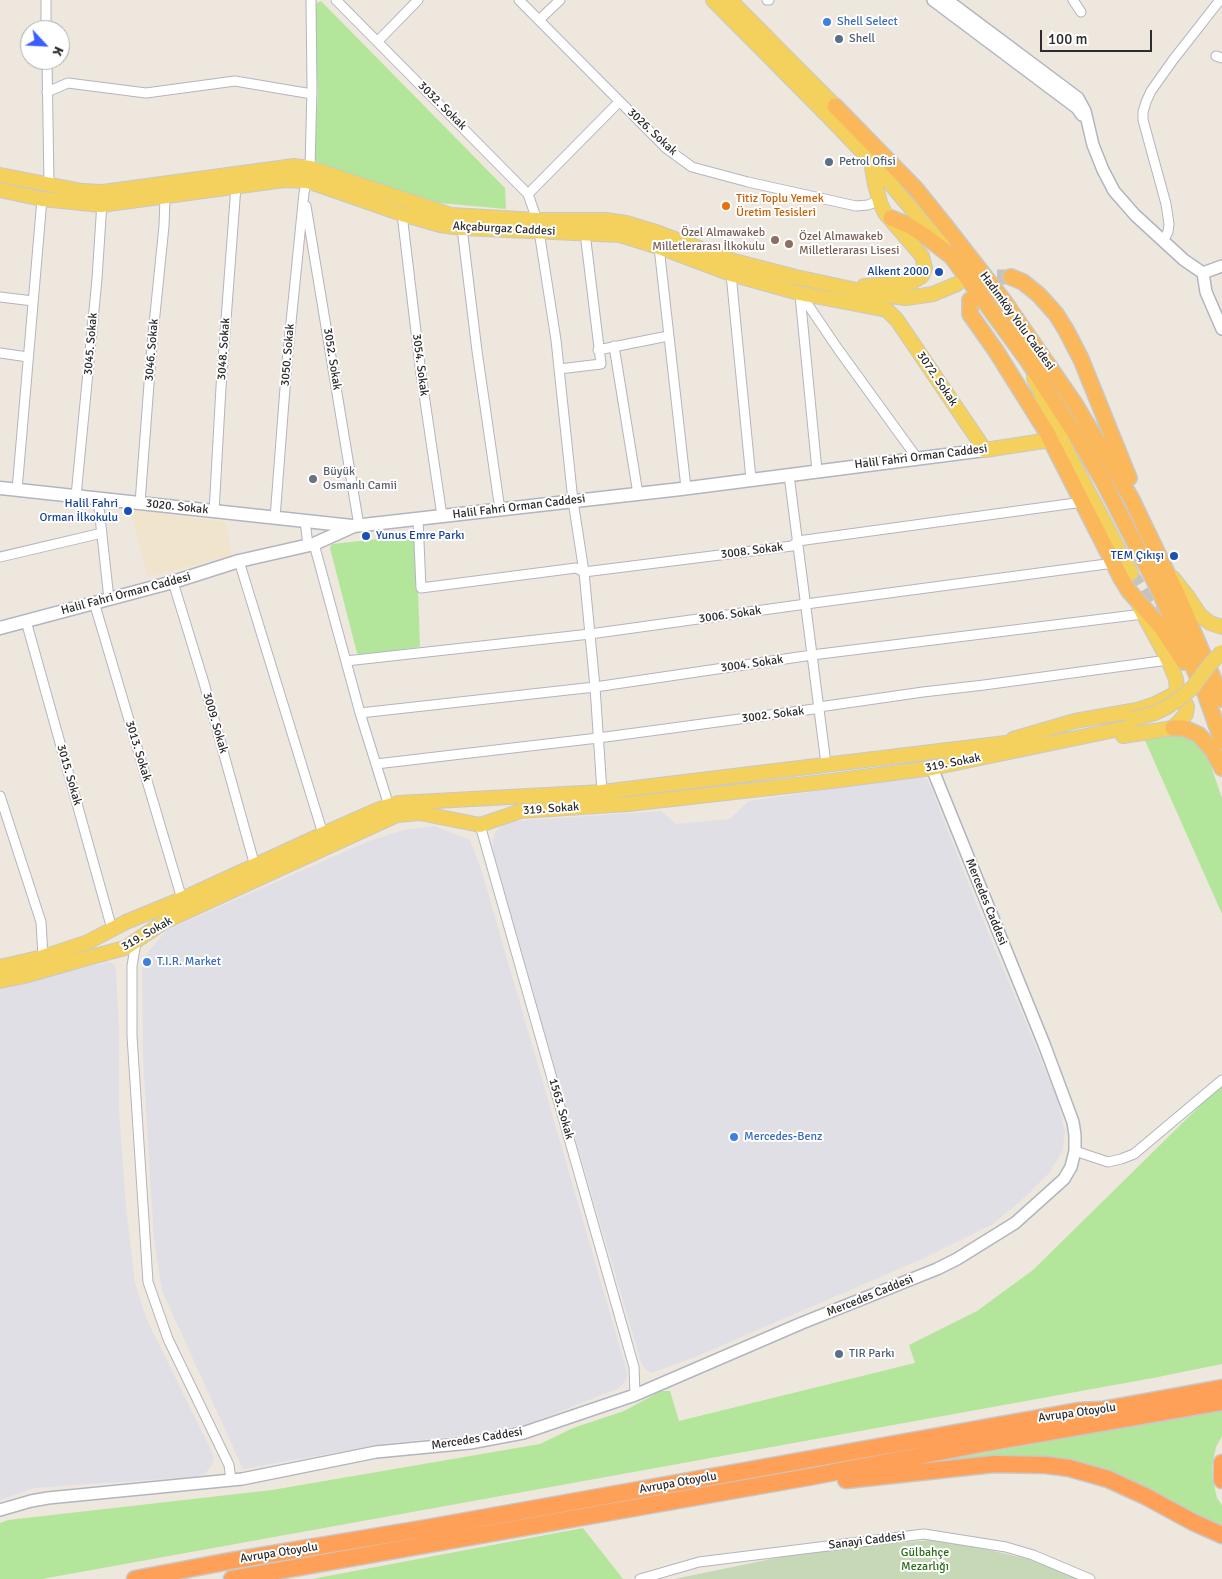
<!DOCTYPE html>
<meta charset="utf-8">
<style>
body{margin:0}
#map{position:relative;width:1222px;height:1579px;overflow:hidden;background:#eee7de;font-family:Signika,sans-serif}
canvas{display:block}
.north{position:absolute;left:20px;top:20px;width:50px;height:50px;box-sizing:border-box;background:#fff;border:1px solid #ababab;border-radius:50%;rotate:115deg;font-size:14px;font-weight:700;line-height:20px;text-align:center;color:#2c2c2c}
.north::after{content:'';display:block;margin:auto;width:18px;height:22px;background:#3b5ffe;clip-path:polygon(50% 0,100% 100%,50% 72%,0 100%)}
.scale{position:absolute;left:1040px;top:30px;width:112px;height:22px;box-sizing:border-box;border:2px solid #2c2c2c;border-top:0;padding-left:6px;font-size:15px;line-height:18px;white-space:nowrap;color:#2c2c2c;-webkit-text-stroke:4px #fff;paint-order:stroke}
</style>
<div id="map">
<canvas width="1222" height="1579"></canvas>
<div class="north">K</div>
<div class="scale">100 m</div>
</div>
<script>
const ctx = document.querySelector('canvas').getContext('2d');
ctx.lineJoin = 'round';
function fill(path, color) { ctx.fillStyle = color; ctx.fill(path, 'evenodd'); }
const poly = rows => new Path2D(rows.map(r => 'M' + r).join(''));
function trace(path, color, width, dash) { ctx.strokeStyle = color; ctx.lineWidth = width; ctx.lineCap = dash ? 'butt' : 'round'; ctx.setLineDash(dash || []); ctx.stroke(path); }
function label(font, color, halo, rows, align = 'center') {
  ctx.font = font + ' Signika,sans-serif'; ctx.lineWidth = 4; ctx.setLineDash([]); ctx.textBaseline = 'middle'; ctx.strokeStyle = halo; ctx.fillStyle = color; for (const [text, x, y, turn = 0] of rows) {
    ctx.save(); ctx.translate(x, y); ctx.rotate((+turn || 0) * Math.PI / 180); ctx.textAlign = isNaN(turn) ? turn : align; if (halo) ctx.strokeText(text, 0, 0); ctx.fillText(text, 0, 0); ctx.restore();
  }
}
fill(poly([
 [921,776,928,780,982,918,1024,1018,1057,1099,1065,1132,1062,1152,1049,1173,1024,1198,993,1224,922,1259,820,1303,695,1357,651,1373,645,1369,641,1362,495,866,492,854,493,839,496,831,505,823,514,821,661,811,676,824,730,819,749,801],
 [435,826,470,840,481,869,627,1372,626,1381,619,1388,526,1425,461,1436,388,1443,243,1469,162,1291,160,1279,154,1240,143,1059,142,959,167,930,369,841,404,830],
 [110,962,115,965,116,973,119,1029,119,1109,126,1207,135,1283,147,1320,211,1450,214,1457,213,1463,205,1474,193,1477,34,1488,0,1500,0,983]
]), '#e1dfe6');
fill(poly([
 [130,509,226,522,232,556,148,577]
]), '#f0e4cd');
fill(poly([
 [321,1,505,188,506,209,439,203,318,164,314,158,318,92,313,5],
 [416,535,420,647,361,655,357,653,330,548,332,544],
 [1189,734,1206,752,1222,798,1222,914,1143,736],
 [1222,1084,1222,1364,1153,1378,42,1579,0,1579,0,1523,8,1520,272,1490,540,1444,573,1428,624,1411,661,1391,670,1391,679,1421,915,1363,909,1345,977,1311,1033,1270],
 [1222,1410,1222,1436,1216,1447,1212,1466,1213,1481,1217,1498,1222,1505,1222,1528,1124,1479,947,1462,946,1460],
 [583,1528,623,1579,312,1579]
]), '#b3e69a');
fill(poly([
 [942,1539,1045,1563,1078,1579,674,1579,810,1551]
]), '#c6d8b5');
trace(poly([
 [1131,573,1157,615]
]), '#c7c2ba', 14, [14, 7]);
trace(poly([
 [978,288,991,277,1011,277]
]), '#c7c2ba', 15, [15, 8]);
const minor = poly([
 [46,0,46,30],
 [336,0,528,194,537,220],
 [519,0,666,148,692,167,748,182,856,206,868,205,880,200],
 [767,0,769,0],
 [1073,0,1081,12],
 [539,20,560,0],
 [378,41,418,0],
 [1216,56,1222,58],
 [47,60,49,184],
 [47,92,68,83,146,93,235,81,312,94],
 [310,168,312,88,311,0],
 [528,194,619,102],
 [306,206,359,526],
 [402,214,421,374,442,516],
 [462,228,477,351,500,510],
 [539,231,556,340,573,501,584,572,595,687,602,792],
 [1163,241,1168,232,1169,224,1166,204,1143,120,1143,112,1146,102,1151,91,1173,60,1220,0],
 [659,247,686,488],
 [731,274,751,479],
 [800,293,838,349,917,458],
 [800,295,817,471],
 [0,297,33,301],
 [614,346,638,494],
 [598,350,668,336],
 [0,353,28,357],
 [559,369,601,364,585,233],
 [789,475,826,764],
 [17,490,42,199],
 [76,496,97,279,102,202],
 [98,499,109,599],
 [140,503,152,344,164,226,165,198],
 [214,512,221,387,236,186],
 [275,518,287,362,304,193,307,181],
 [418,519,421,588,576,568,584,572,792,546,798,541,1083,502],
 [305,521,308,545],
 [314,544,360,713,389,806],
 [0,557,102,533],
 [239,561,323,834],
 [173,582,204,683,255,866],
 [94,602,182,899],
 [26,621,112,929],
 [346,661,590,634,806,604,1114,563],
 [360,713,595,687,812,655,1143,614],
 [376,764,598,738,814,709,819,707,923,692,984,685,1168,660],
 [0,796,41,922,43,957],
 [480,825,634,1367,635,1395],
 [136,942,132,966,132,1036,148,1282,168,1339,229,1465,231,1480],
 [1075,1151,1108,1162,1121,1159,1134,1154,1222,1080],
 [640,1579,699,1562,924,1534,1006,1547,1033,1555,1090,1579]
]);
const tertiary = poly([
 [933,0,1077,108,1082,115],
 [947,0,1078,98,1085,111,1093,145,1103,170,1114,191,1135,215,1184,260,1203,273],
 [1203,273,1206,292,1222,329],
 [1203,273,1222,266],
 [0,1510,31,1501,48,1498,242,1479,376,1452,470,1443,523,1433,635,1395,802,1323,937,1269,957,1259,1015,1223,1064,1179,1071,1167,1075,1151,1075,1135,1073,1122,1044,1044,932,768]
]);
const secondary = poly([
 [0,488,352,526],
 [0,628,173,582,239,561,314,544,354,526,681,489,985,450]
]);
const primary = poly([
 [713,0,829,117,871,161,942,245],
 [730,0,835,106],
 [0,175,82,191,103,192,294,166,310,168,451,215,537,220,606,220,626,223,656,232,734,261,796,277,875,294,906,298,920,296,933,294,957,284],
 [0,190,42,199,101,205,284,180,307,181,402,214,440,225,462,228,620,235,659,247,731,274,799,293,887,310,897,320,985,450,1050,440],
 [864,286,910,283,922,276,925,268,922,256,885,213,881,205,875,185,871,162],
 [1034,378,1066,449,1131,573],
 [1173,578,1188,597,1200,615,1210,623,1222,627],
 [1123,736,1173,728,1186,714,1187,707,1184,700,1179,696,1173,695],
 [1013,739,1075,721,1137,710,1155,704,1173,695,1177,689,1176,679,1168,660,1140,608],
 [0,967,43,957,88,942,126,922,182,899,323,834,377,810,398,803,602,792,1022,741],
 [0,981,24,976,91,957,125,948,164,922,397,815,420,813,480,825,521,811,628,804,832,781,932,768,1134,726]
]);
const trunk = poly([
 [835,106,915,188,944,224,1004,301,1075,404,1131,498,1178,596,1222,699],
 [891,218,908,225,924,235,952,257,1028,361,1076,435,1103,481,1159,590,1205,693,1222,741],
 [1011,277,1023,282,1039,295,1056,314,1066,330,1081,359,1129,478],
 [970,300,970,314,996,351,1046,431,1121,578,1129,591,1161,627,1184,662],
 [1173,728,1184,728,1199,735,1213,751,1222,768]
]);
const motorway = poly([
 [1222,1463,1222,1480],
 [846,1480,994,1464,1046,1465,1069,1468,1108,1479,1145,1496,1193,1522,1222,1535],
 [135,1579,230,1561,427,1528,1078,1411,1101,1410,1222,1388],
 [232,1579,814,1476,981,1444,1222,1402]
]);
trace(minor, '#b2b5c0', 11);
trace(tertiary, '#b2b5c0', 14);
trace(secondary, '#b2b5c0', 15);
trace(primary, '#c8c8c8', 16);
trace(trunk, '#c8c8c8', 18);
trace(motorway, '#c8c8c8', 19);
trace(minor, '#fff', 9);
trace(tertiary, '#fff', 11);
trace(secondary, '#fff', 12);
trace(primary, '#f4d15d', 14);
trace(trunk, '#fab85a', 15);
trace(motorway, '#ffa058', 16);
const primaryBridge = poly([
 [1133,719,1155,713,1167,707,1182,697,1193,687,1210,664,1222,652]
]);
trace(primaryBridge, '#c8c8c8', 16, []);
trace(primaryBridge, '#f4d15d', 14);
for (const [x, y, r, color] of [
 [827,22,5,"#3f7fe0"],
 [839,39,5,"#5c6f8a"],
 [829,162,5,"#5c6f8a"],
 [726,206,5,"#e8710a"],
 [775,240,5,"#8d6e63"],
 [789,244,5,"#8d6e63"],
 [939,272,5,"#1a4fb4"],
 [313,479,5,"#6b7280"],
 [128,511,5,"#1a4fb4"],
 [366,536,5,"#1a4fb4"],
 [1174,556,5,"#1a4fb4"],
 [147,962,5,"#3f7fe0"],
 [734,1137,5,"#3f7fe0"],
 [839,1354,5,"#5c6f8a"]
]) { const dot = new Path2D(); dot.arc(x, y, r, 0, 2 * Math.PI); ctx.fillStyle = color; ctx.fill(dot); trace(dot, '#fff', 2); }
label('12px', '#366cbe', '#fff', [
 ["Shell Select",837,22],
 ["T.I.R. Market",157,962],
 ["Mercedes-Benz",744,1137]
], 'left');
label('12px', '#4e5e75', '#fff', [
 ["Shell",849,39],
 ["Petrol Ofisi",839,162],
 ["TIR Parkı",849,1354]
], 'left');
label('12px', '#2c2c2c', '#fff', [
 ["3032. Sokak",442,106,45],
 ["3026. Sokak",652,132,43],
 ["Akçaburgaz Caddesi",504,229,3],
 ["Hadımköy Yolu Caddesi",1017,321,54],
 ["3045. Sokak",91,344,-85],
 ["3048. Sokak",224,349,-86],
 ["3046. Sokak",152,350,-85],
 ["3050. Sokak",288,355,-85],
 ["3052. Sokak",332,359,81],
 ["3054. Sokak",420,365,83],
 ["3072. Sokak",937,379,56],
 ["Halil Fahri Orman Caddesi",921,457,-7],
 ["3020. Sokak",177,507,6],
 ["Halil Fahri Orman Caddesi",519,507,-7],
 ["3008. Sokak",752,551,-7],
 ["Halil Fahri Orman Caddesi",126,594,-15],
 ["3006. Sokak",730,615,-8],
 ["3004. Sokak",752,664,-8],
 ["3002. Sokak",773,715,-7],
 ["3009. Sokak",215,723,74],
 ["3013. Sokak",138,751,73],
 ["319. Sokak",953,763,-11],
 ["3015. Sokak",69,775,74],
 ["319. Sokak",551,809,-4],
 ["Mercedes Caddesi",986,902,68],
 ["319. Sokak",147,934,-30],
 ["1563. Sokak",561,1109,74],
 ["Mercedes Caddesi",870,1296,-22],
 ["Avrupa Otoyolu",1077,1413,-8],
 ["Mercedes Caddesi",477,1439,-9],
 ["Avrupa Otoyolu",678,1483,-10],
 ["Sanayi Caddesi",867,1541,-7],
 ["Avrupa Otoyolu",279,1553,-9]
]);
label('12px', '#c56008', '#fff', [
 ["Titiz Toplu Yemek",736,199],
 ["Üretim Tesisleri",736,213]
], 'left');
label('12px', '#785e54', '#fff', [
 ["Özel Almawakeb",765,233],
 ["Milletlerarası İlkokulu",765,247],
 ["Özel Almawakeb",799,237,"left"],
 ["Milletlerarası Lisesi",799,251,"left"]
], 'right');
label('12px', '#164399', '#fff', [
 ["Alkent 2000",929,272],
 ["Halil Fahri",118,504],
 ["Orman İlkokulu",118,518],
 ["Yunus Emre Parkı",376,536,"left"],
 ["TEM Çıkışı",1164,556]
], 'right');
label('12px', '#5b616d', '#fff', [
 ["Büyük",323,472],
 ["Osmanlı Camii",323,486]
], 'left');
label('12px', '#2a6c19', '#fff', [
 ["Gülbahçe",925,1553],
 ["Mezarlığı",925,1567]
]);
</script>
